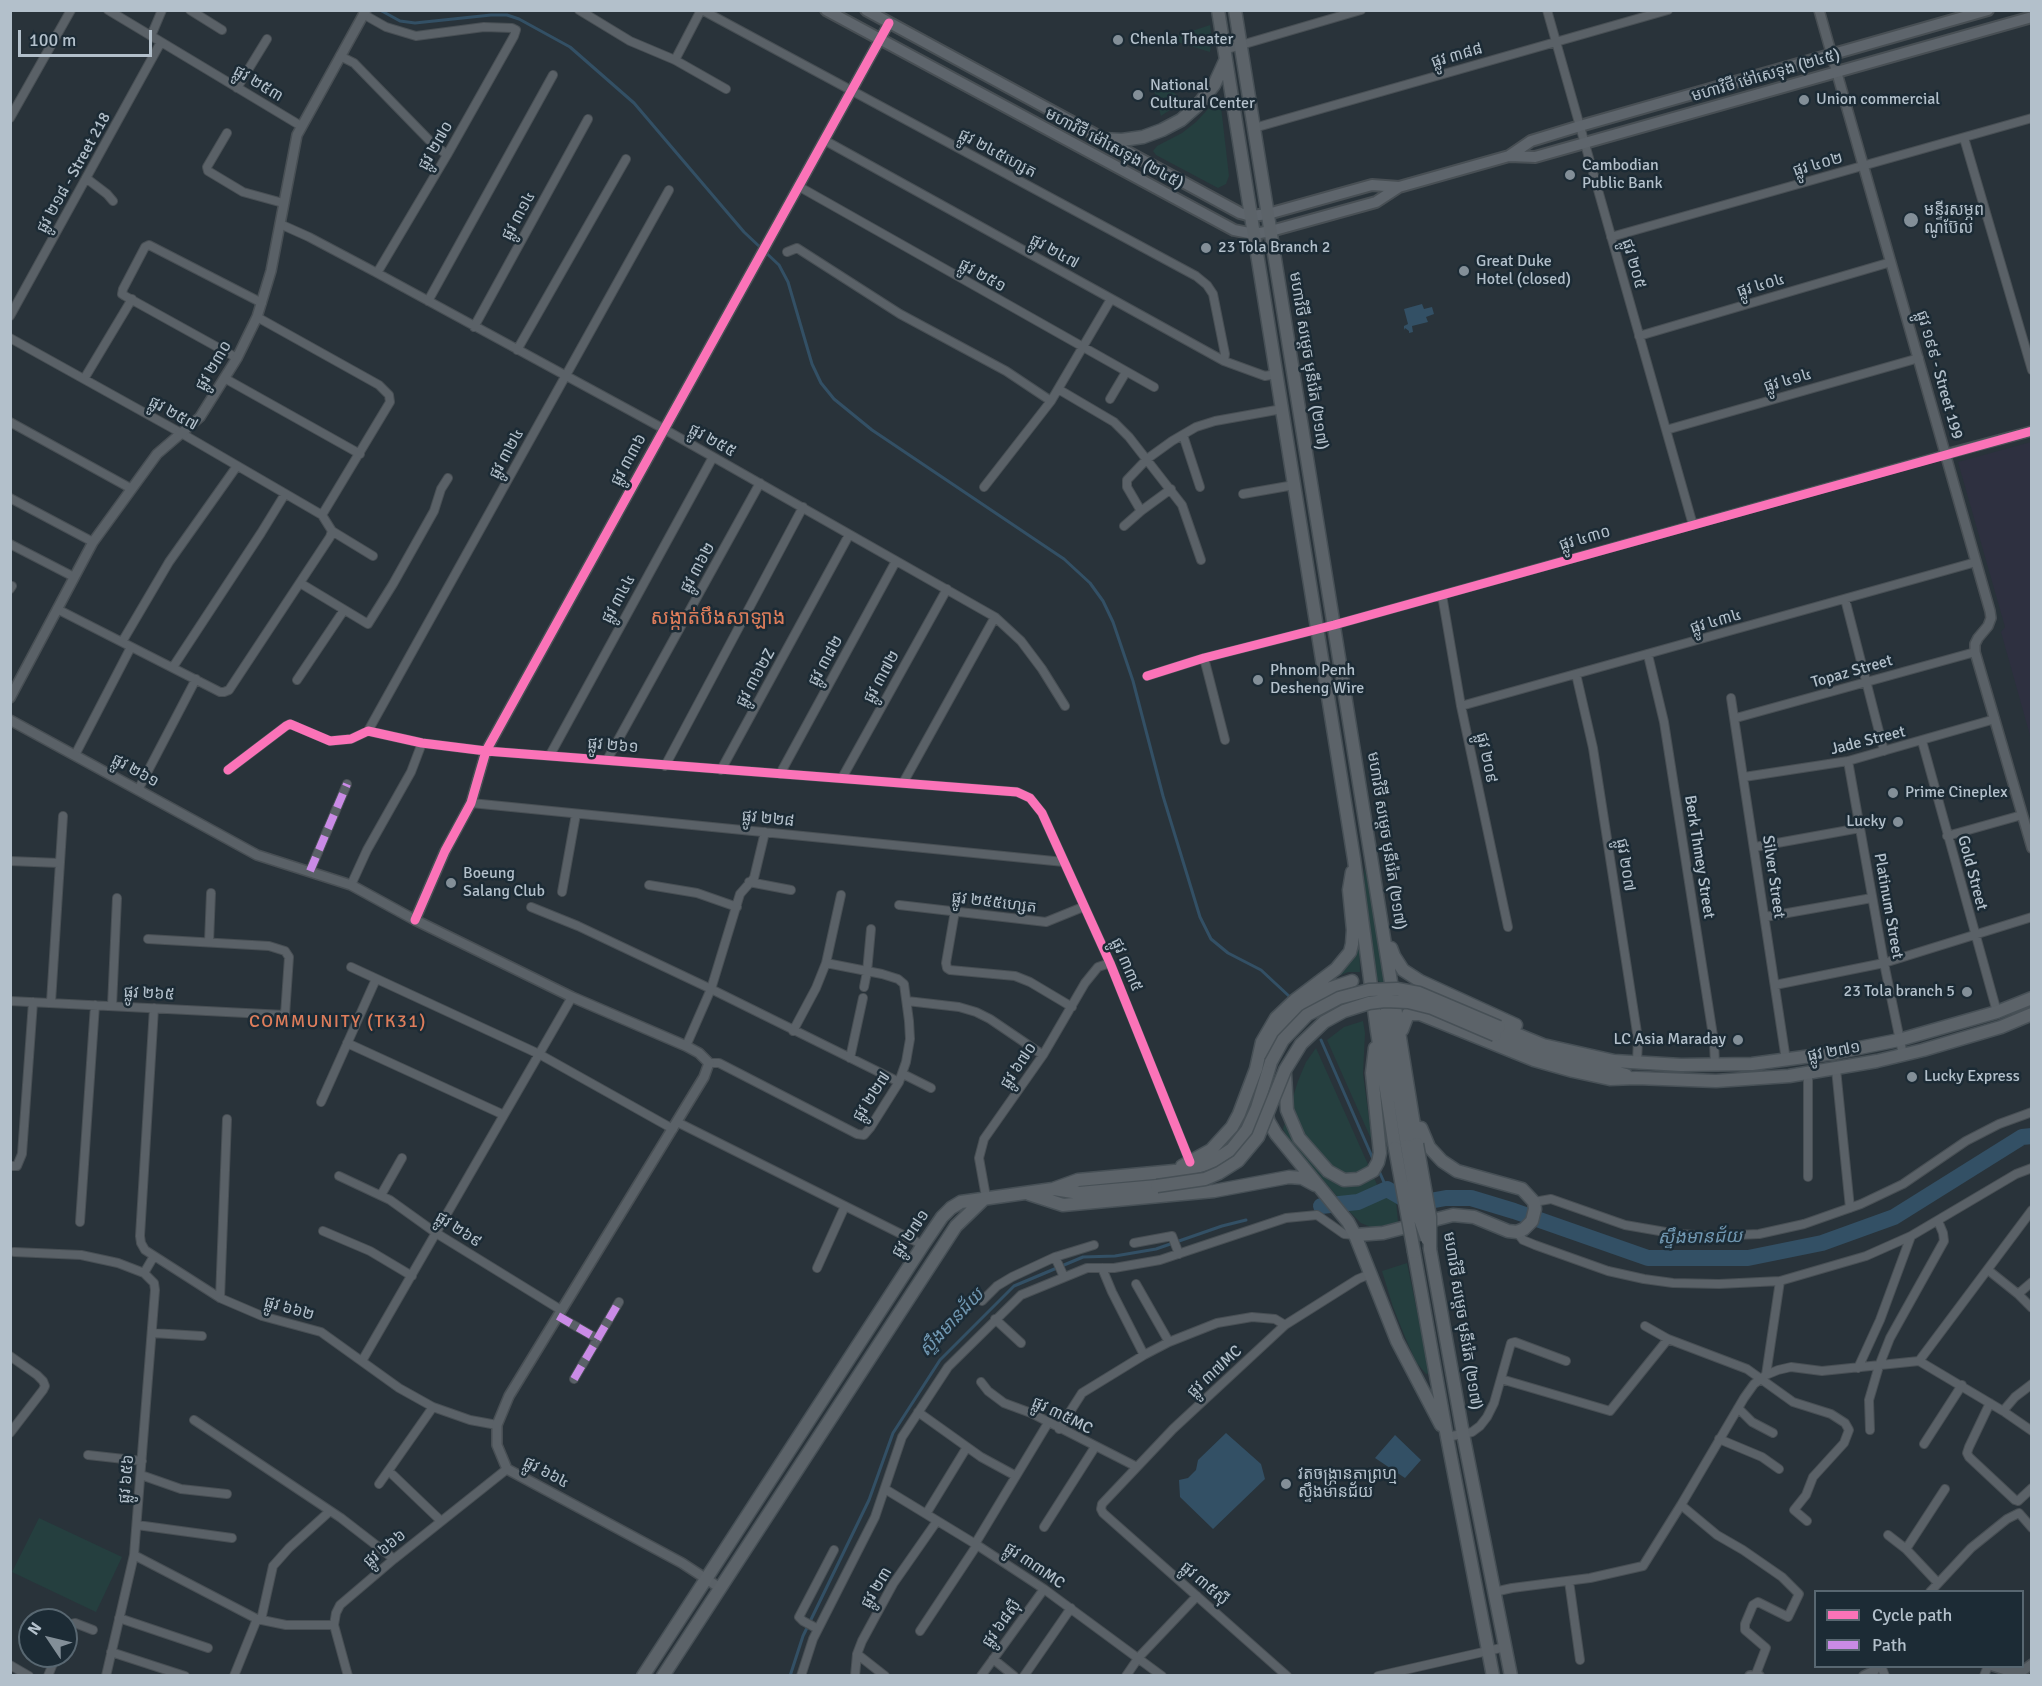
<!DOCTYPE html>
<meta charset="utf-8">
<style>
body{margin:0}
#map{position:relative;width:2042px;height:1686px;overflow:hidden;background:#29333a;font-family:Signika,sans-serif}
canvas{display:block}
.frame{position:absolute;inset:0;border:12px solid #b3c0cb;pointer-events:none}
.legend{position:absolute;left:1814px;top:1590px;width:210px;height:78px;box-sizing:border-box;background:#1c2b35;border:2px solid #586771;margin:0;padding:8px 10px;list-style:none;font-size:18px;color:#b3c0cb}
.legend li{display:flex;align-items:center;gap:12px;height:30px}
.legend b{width:30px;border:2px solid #586771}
.north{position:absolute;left:18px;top:1608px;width:60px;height:60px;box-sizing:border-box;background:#1c2b35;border:2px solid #586771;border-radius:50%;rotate:305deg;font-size:16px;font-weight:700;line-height:24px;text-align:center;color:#b3c0cb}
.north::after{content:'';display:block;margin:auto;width:21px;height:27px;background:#838f98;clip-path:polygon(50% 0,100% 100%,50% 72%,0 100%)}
.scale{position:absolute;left:18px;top:30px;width:134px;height:27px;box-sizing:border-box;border:3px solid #b3c0cb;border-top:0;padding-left:8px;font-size:18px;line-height:21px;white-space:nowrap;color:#b3c0cb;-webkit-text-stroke:4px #1c2b35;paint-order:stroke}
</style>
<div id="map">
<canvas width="2042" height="1686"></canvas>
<div class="frame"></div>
<ul class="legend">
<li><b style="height:8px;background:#fb73b8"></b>Cycle path</li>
<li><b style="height:8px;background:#ca8be6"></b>Path</li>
</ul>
<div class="north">N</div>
<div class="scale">100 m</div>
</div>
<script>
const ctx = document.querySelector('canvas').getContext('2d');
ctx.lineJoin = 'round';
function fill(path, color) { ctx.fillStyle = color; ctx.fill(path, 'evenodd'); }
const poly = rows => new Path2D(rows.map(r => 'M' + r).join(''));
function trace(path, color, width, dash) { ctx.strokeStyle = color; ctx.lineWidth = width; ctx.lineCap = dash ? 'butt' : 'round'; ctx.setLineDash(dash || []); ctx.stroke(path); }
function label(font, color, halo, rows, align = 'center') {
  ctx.font = font + ' Signika,"Noto Sans Khmer",sans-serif'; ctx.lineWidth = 5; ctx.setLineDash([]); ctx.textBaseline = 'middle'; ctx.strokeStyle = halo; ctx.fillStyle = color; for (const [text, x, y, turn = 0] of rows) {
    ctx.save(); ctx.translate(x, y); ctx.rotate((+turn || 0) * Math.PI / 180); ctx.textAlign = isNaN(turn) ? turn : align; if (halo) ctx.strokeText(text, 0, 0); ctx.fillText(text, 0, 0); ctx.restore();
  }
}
fill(poly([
 [2031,442,2032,442,2031,739,2001,632,2005,627,1958,462]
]), '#2e3040');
fill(poly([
 [1210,25,1212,39,1210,52,1177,42,1177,36],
 [1155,79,1160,80,1183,101,1161,116,1152,83],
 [1218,104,1221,107,1229,176,1226,184,1218,188,1156,155,1153,151,1157,146,1182,133,1196,122,1210,107],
 [1364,867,1375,907,1388,986,1384,986,1374,977,1365,908],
 [1359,936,1360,972,1348,972,1336,977,1355,954],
 [1363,1021,1365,1033,1363,1074,1372,1141,1327,1040,1344,1027],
 [1316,1048,1379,1189,1354,1198,1340,1200,1288,1138,1283,1129,1298,1081,1306,1062],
 [1387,1196,1396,1201,1398,1222,1373,1228,1361,1223,1347,1209,1360,1208],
 [1407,1263,1430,1373,1426,1374,1416,1362,1405,1337,1393,1307,1382,1271],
 [39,1518,122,1557,96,1612,12,1572]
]), '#253f3f');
fill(poly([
 [1422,304,1424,309,1432,307,1434,314,1426,317,1428,322,1412,326,1413,332,1409,333,1409,331,1405,328,1404,330,1404,326,1408,324,1404,309],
 [1226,1433,1261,1464,1265,1479,1213,1529,1180,1497,1179,1480,1188,1478,1196,1470,1198,1460],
 [1395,1435,1421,1460,1405,1478,1375,1458]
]), '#335065');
trace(poly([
 [380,10,400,21,415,23,491,15,507,15,519,19,570,47,634,103,744,232,779,265,788,282,812,364,821,383,834,399,872,430,1064,559,1090,583,1103,601,1113,622,1133,681,1163,796,1200,917,1211,939,1228,953,1261,970,1290,997],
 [1321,1040,1373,1159],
 [1379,1171,1387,1189],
 [790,1676,803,1636,869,1500,893,1433,940,1360,1014,1286,1083,1257,1115,1256,1156,1249,1222,1226,1246,1220]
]), '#335065', 3);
trace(poly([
 [1321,1206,1358,1202,1387,1189,1413,1204,1446,1198,1471,1198,1514,1211,1648,1258,1748,1258,1822,1243,1894,1217,2022,1137,2032,1136]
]), '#335065', 16);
const minor = poly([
 [108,10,301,126],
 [190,10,222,30],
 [579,10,630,41,675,60,726,89],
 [702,10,1196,276,1207,285,1213,294,1225,354,1224,361],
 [1547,10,1693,525],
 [363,14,386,27,416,36,484,27,512,28,516,30,514,36,447,155,377,273],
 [151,36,162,10],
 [1224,50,1361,10],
 [340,56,354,63,429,140,447,155],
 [675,60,701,10],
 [237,88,267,39],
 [10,118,71,10],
 [1254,128,1668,10],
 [227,133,207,167,208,171,243,192,283,203],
 [1964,138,2032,370],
 [824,140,1224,361,1265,376,1276,374],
 [86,178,107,194,113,201],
 [798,186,1154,387],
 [280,224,309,237,377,273,664,429,995,617,1021,641,1042,669,1065,706],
 [1611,237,2032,118],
 [787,252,797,248,900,314,1006,371,1051,401],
 [428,301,553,75],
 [10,316,161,42],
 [257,317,379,385,389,395,390,402,322,515],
 [474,327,588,119],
 [1639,336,1891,262],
 [10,338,181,433,322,515,332,531,330,537,229,690,224,692,220,692,57,609],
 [517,350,626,159],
 [237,358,125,296,122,294,123,289,145,247,149,245,262,303],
 [84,379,132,299],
 [226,379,360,454],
 [1058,389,1114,422,1129,437,1182,505,1201,560],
 [1110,399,1126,372],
 [10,422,130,488],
 [1666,430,1919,358],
 [1183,435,1200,487],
 [984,487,1051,401,1111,299],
 [1243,494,1294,485],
 [10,498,93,542],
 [1141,511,1171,489],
 [1124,526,1141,511,1127,487,1127,480,1147,459,1172,441,1196,427,1215,421,1282,409],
 [332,531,373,556],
 [10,544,74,577],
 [300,583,368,624,393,584,434,511,441,489,448,478],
 [10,589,12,586],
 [1442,595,1461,706,1508,927],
 [1845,599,1884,751],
 [122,642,169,562,237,466],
 [1648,655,1664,722,1714,1042,1715,1065],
 [1204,658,1225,740],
 [173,667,261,533,285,494],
 [1576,674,1593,748,1638,1039,1637,1062],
 [1147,676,1204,658,1334,625,1946,454],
 [297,680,344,610],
 [1731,698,1786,1060],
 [1461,706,1976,562],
 [1736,718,1975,652],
 [368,731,669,190],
 [1922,741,1997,1012],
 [75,755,131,647],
 [550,755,713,457],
 [607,760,760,483],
 [1848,761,1884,963,1903,1055],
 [665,766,803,507],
 [228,770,286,726,290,724,330,741,351,739,368,731,422,743,486,751,1017,792,1030,798,1042,813,1110,963,1190,1162],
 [721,770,849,535],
 [780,774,896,561],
 [1744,777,1848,761,1995,719],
 [842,778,947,589],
 [903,783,995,617],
 [138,790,196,679],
 [471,803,1064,862],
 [1947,836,2022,815],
 [1755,847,1860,828],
 [10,861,59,863],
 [310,871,347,784],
 [749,882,791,890],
 [351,885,367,850,411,772,422,743],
 [649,885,697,893,737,907],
 [562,892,576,814],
 [899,905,1046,922,1083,907],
 [531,907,578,926,711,989,899,1082],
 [955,911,946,963,947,968,950,970,1015,976,1030,982,1072,1007],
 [1765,917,1872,898],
 [209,942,211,893],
 [351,967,539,1054,673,1129],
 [1775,985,1884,963,2032,917],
 [864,987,867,972,871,929],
 [10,1001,285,1015,289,957,285,951,269,946,148,939],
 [907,1001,959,1007,976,1012,990,1019,1043,1055],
 [51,1002,63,816],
 [112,1006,117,898],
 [154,1008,140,1236,141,1243,145,1250,220,1298,262,1316,321,1332,399,1388,433,1407,470,1420,497,1425],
 [793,1031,816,988,826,963,841,895],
 [347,1043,504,1115],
 [686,1046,711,989,740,894,754,878,765,832],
 [850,1058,863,998],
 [709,1063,719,1063,857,1134,864,1135,870,1128,899,1082,906,1062,910,1039,909,1021,904,984,898,979,882,974,826,963],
 [1836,1069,1850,1208],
 [903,1074,931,1088],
 [1808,1074,1808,1177],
 [321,1102,376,979],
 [677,1122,923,1245],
 [10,1166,17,1166,22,1154,33,1002],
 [339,1176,390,1200,436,1233,561,1310],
 [381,1195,402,1158],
 [986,1197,979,1158,984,1139,1043,1055,1085,983,1098,967,1110,963],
 [1534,1202,1551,1199,1625,1225,1677,1234,1715,1236,1759,1234,1804,1224,1861,1204,1903,1184,1966,1141,1999,1124,2032,1112],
 [80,1222,95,1005],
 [323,1231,370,1251,412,1276],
 [1517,1232,1523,1240,1535,1245,1608,1271,1644,1279,1673,1283,1719,1284,1780,1281,1866,1256,1911,1236,2016,1174,2032,1168],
 [1134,1243,1172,1236,1179,1254],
 [14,1252,81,1255,118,1263,144,1273,154,1283,155,1290,134,1555,106,1676],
 [1055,1257,1064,1277],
 [817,1268,845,1206],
 [1102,1268,1112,1292,1144,1355],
 [1988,1270,2018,1294,2032,1308],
 [144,1273,154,1256],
 [1136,1284,1169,1342],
 [2018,1294,2032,1282],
 [220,1298,227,1119],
 [982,1301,997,1286,1012,1277,1055,1257,1094,1245],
 [558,1316,598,1339],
 [995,1319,1021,1343],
 [1645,1326,1668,1339,1747,1369,1793,1402,1831,1414,1845,1423,1849,1430,1844,1443,1813,1477,1806,1495,1794,1510,1807,1521],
 [152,1333,202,1336],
 [10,1356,37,1375,43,1381,45,1386,43,1390,10,1433],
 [362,1361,572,997],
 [1919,1361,2032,1210],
 [1858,1368,1880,1320,1911,1236],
 [1766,1375,1780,1281],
 [574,1379,619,1302],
 [1501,1379,1610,1411,1668,1339],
 [981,1382,988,1391,1004,1403,1031,1413,1137,1467],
 [1990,1403,1969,1447,1967,1453,1969,1457,2015,1500,2018,1501,2032,1488],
 [1738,1408,1752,1422,1773,1433],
 [2003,1411,2015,1397,2032,1384],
 [918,1412,981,1457,1016,1476],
 [194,1420,341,1518,394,1559],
 [1059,1429,1082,1393,1144,1355,1169,1342,1217,1323,1252,1317,1275,1319,1285,1325],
 [1870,1430,1869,1400,1879,1366,1890,1338,1944,1241,1943,1233,1938,1221],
 [1447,1437,1472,1432,1480,1426,1487,1417,1494,1403,1511,1343,1515,1342,1566,1361],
 [1719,1439,1762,1457,1779,1469],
 [1924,1444,1962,1385],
 [88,1455,142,1461],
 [141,1475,181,1489,227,1494],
 [393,1475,441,1521],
 [379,1484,433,1407],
 [885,1489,977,1545,1044,1589,1162,1676],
 [1681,1505,1717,1535,1743,1550,1782,1577,1799,1594,1788,1617,1758,1602,1753,1605,1745,1624,1745,1630,1766,1648,1756,1674],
 [926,1514,967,1447],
 [137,1525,232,1538],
 [1044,1527,1095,1447],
 [1888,1535,1906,1549,1938,1583],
 [975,1544,1048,1423],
 [1906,1549,1945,1489],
 [134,1555,257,1619,286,1625,334,1625],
 [1569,1581,1580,1660],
 [1494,1592,1512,1588,1590,1578,1643,1566,1681,1505,1744,1398,1754,1384,1766,1375,1778,1370,1791,1367,1822,1371,1919,1361,2003,1411,2032,1431],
 [1930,1592,1971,1548,2007,1519,2019,1513,2032,1528],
 [119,1618,208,1648],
 [261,1620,273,1566,289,1548,330,1511],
 [818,1629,803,1621,799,1617,834,1550],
 [66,1631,71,1624,75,1623,93,1630],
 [920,1631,977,1545],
 [111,1652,185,1676],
 [857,1654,885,1676],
 [993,1659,1014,1676],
 [10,1665,29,1676],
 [1881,1666,1885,1676],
 [48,1676,56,1656],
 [234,1676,257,1619],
 [348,1676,334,1625,336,1613,340,1605,394,1559,507,1469],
 [801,1676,813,1639,875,1517,902,1437,948,1367,1021,1295,1087,1268,1114,1268,1160,1260,1286,1218,1317,1215,1344,1234,1355,1235],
 [855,1676,857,1654,862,1641,893,1584,937,1521],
 [981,1676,1044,1589],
 [1024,1676,1071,1608],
 [1126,1676,1139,1657,1197,1596],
 [1287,1676,1103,1513,1101,1509,1102,1504,1173,1429,1285,1325,1358,1279,1370,1274],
 [1378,1676,1505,1647],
 [1984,1676,1988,1666]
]);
const tertiary = poly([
 [1819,10,1990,611,1991,618,1988,626,1978,638,1975,644,1975,652,2032,848],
 [1946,454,2032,431],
 [10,698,93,542,157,454,200,417,237,358,257,317,271,271,297,135,366,10],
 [10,720,257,855,351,885,415,920,572,997,686,1046,699,1053,709,1063,704,1077,509,1396,497,1425,497,1445,507,1469,682,1563,720,1588],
 [415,920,445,851,471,803,486,751,889,23],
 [1993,1666,2012,1672,2024,1670,2032,1664],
 [1750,1676,1759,1676],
 [1864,1676,1874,1671,1877,1666]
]);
const secondary = poly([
 [826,10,1234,230,1254,234,1271,231,1376,202,1399,187,1509,156,1531,141,1580,126,1988,10],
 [866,10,1240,213,1251,216,1268,214,1372,185,1399,187],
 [1509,156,1535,157,2032,17]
]);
const primary = poly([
 [1218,10,1354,859,1377,1031,1395,1148],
 [1235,10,1417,1144],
 [1101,139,1122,140,1143,137,1162,130,1181,120,1197,106,1214,85,1225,61],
 [1391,948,1394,956,1403,970,1420,981,1516,1025],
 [1386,1012,1407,1146],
 [1499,1027,1543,1045,1614,1061,1681,1065,1752,1064,1834,1053,1899,1040,1997,1012,2032,998],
 [1402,1030,1408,1014,1420,1014,1534,1060,1573,1071,1610,1079,1636,1078,1716,1081,1789,1076,1877,1061,1923,1050,2001,1027,2032,1014],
 [1495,1035,1539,1053,1626,1075],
 [1265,1052,1281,1027,1292,1014,1328,989,1352,981],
 [1285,1074,1287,1110,1299,1138,1328,1171,1344,1180,1358,1179,1373,1171,1378,1162,1380,1153,1372,1073,1375,1048],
 [1265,1110,1269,1122,1276,1134,1348,1222,1355,1235,1397,1341,1441,1425],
 [1182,1166,1211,1150,1232,1127,1239,1114,1256,1069,1262,1042,1276,1018,1295,1000,1336,969,1350,952,1352,944,1353,930,1349,890,1352,872],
 [1054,1189,1079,1193,1157,1186],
 [1029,1194,1063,1205,1214,1191,1289,1177,1302,1178,1315,1185],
 [1355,1235,1383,1233,1453,1215,1474,1217,1508,1231,1517,1232,1524,1229,1532,1221,1535,1209,1534,1202,1522,1189,1457,1171,1442,1161,1429,1147,1421,1128],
 [1430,1249,1463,1434,1511,1676],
 [1414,1252,1447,1437,1493,1676],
 [643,1676,923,1245,942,1217,951,1208,961,1202,1053,1189,1078,1180,1185,1170,1211,1163,1232,1149,1247,1130,1257,1108,1271,1062],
 [663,1676,956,1226,985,1198]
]);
trace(minor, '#484f54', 10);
trace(tertiary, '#484f54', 12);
trace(secondary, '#484f54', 14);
trace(primary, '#475056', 15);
trace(minor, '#5a6167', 8);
trace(tertiary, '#5a6167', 9);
trace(secondary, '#5e656c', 10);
trace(primary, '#5c6369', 12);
const primaryBridge = poly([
 [1271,1062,1283,1040,1307,1015,1339,998,1369,990,1397,989,1419,993,1499,1027],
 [1417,1144,1430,1217,1430,1249],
 [1407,1146,1420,1219,1427,1239],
 [1395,1148,1414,1252],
 [1157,1186,1205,1179,1219,1173,1238,1161,1258,1137,1285,1070,1301,1044,1324,1022,1344,1011,1369,1003,1385,1001,1408,1002,1432,1008,1495,1035]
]);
trace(primaryBridge, '#475056', 15, []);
trace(primaryBridge, '#5c6369', 12);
trace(poly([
 [310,871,347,784],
 [558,1316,598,1339],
 [574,1379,619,1302]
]), '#ca8be6', 8, [15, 8]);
trace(poly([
 [1147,676,1204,658,1334,625,2032,431],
 [228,770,286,726,290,724,330,741,351,739,368,731,422,743,486,751,1017,792,1030,798,1042,813,1110,963,1190,1162],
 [415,920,445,851,471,803,486,751,889,23]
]), '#fb73b8', 9);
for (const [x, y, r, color] of [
 [1118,40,6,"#838f98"],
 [1138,95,6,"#838f98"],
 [1804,100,6,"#838f98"],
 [1570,175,6,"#838f98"],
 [1911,220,8,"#838f98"],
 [1206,248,6,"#838f98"],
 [1464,271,6,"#838f98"],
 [1258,680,6,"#838f98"],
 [1893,793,6,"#838f98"],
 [1898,822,6,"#838f98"],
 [451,883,6,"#838f98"],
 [1967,992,6,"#838f98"],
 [1738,1040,6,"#838f98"],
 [1912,1077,6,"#838f98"],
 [1286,1484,6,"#838f98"]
]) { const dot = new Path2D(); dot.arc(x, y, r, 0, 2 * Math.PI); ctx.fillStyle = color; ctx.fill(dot); trace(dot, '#1c2b35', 2); }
label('16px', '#b3c0cb', '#1c2b35', [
 ["Chenla Theater",1130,40],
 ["National",1150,86],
 ["Cultural Center",1150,104],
 ["Union commercial",1816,100],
 ["Cambodian",1582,166],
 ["Public Bank",1582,184],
 ["មន្ទីរសម្ភព",1924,211],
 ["ណូប៊ែល",1924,229],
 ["23 Tola Branch 2",1218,248],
 ["Great Duke",1476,262],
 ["Hotel (closed)",1476,280],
 ["Phnom Penh",1270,671],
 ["Desheng Wire",1270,689],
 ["Prime Cineplex",1905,793],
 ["Lucky",1886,822,"right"],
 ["Boeung",463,874],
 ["Salang Club",463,892],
 ["23 Tola branch 5",1955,992,"right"],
 ["LC Asia Maraday",1726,1040,"right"],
 ["Lucky Express",1924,1077],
 ["វត្តចង្ក្រានតាព្រហ្ម",1298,1475],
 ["ស្ទឹងមានជ័យ",1298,1493]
], 'left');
label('16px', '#b3c0cb', '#1c2b35', [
 ["ផ្លូវ ៣៨៨",1457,56,-16],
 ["មហាវិថី ម៉ៅសេទុង (២៤៥)",1766,76,-16],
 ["ផ្លូវ ២៥៣",258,84,31],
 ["ផ្លូវ ២៧០",436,146,-60],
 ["មហាវិថី ម៉ៅសេទុង (២៤៥)",1114,149,28],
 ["ផ្លូវ ២៤៥ហ្សេត",997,154,28],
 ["ផ្លូវ ៤០២",1818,165,-16],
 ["ផ្លូវ ២១៨ - Street 218",74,173,-61],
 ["ផ្លូវ ៣១៤",519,216,-61],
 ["ផ្លូវ ២៤៧",1054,252,29],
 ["ផ្លូវ ២០៥",1633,264,74],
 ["ផ្លូវ ២៥១",982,276,29],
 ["ផ្លូវ ៤០៤",1761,286,-16],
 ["មហាវិថី សម្តេច មុនីរ៉េត (២១៧)",1308,361,81],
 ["ផ្លូវ ២៣០",214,366,-59],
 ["ផ្លូវ ១៩៩ - Street 199",1939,375,74],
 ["ផ្លូវ ៤១៤",1788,381,-16],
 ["ផ្លូវ ២៥៧",173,414,29],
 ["ផ្លូវ ២៥៥",712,441,29],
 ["ផ្លូវ ៣២៤",507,454,-61],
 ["ផ្លូវ ៣៣៦",629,460,-61],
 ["ផ្លូវ ៤៣០",1585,539,-16],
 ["ផ្លូវ ៣៦២",698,568,-61],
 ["ផ្លូវ ៣៤៤",619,599,-61],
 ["ផ្លូវ ៤៣៤",1716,622,-16],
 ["ផ្លូវ ៣៨២",826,661,-61],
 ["Topaz Street",1852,672,-16],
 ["ផ្លូវ ៣៧២",882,677,-61],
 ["ផ្លូវ ៣៦២Z",756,678,-61],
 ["Jade Street",1868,741,-14],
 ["ផ្លូវ ២៦១",613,746,5],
 ["ផ្លូវ ២០៩",1486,758,78],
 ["ផ្លូវ ២៦១",135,771,29],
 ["ផ្លូវ ២២៨",768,819,6],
 ["មហាវិថី សម្តេច មុនីរ៉េត (២១៧)",1386,841,81],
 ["Berk Thmey Street",1699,857,81],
 ["ផ្លូវ ២០៧",1625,865,81],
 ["Gold Street",1972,873,75],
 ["Silver Street",1773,877,82],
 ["ផ្លូវ ២៥៥ហ្សេត",994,903,7],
 ["Platinum Street",1888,906,80],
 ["ផ្លូវ ៣៣៥",1126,965,67],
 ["ផ្លូវ ២៦៥",149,994,3],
 ["ផ្លូវ ២៧១",1834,1052,-10],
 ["ផ្លូវ ៦៧០",1019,1066,-56],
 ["ផ្លូវ ២២៧",872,1097,-57],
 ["ផ្លូវ ២៦៩",458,1230,33],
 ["ផ្លូវ ២៧១",911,1234,-56],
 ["ផ្លូវ ៦៦២",289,1309,16],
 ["មហាវិថី សម្តេច មុនីរ៉េត (២១៧)",1462,1321,81],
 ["ផ្លូវ ៣៧MC",1215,1372,-43],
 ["ផ្លូវ ៣៥MC",1062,1416,26],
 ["ផ្លូវ ៦៦៤",546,1473,28],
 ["ផ្លូវ ៦៥៦",127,1479,-85],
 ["ផ្លូវ ៦៦៦",385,1549,-39],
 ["ផ្លូវ ៣៣MC",1034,1566,34],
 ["ផ្លូវ ៣៥ស៊ី",1204,1584,41],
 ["ផ្លូវ ២៣",877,1588,-59],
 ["ផ្លូវ ៦៨ស៊ី",1002,1624,-54]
]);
ctx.letterSpacing = '1.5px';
label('18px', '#de7d5b', '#1c2b35', [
 ["COMMUNITY (TK31)",338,1022]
]);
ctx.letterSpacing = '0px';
label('italic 18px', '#7097b1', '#1c2b35', [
 ["ស្ទឹងមានជ័យ",1700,1238,-1],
 ["ស្ទឹងមានជ័យ",952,1323,-47]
]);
label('20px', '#de7d5b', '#1c2b35', [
 ["សង្កាត់បឹងសាឡាង",718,619]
]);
</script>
